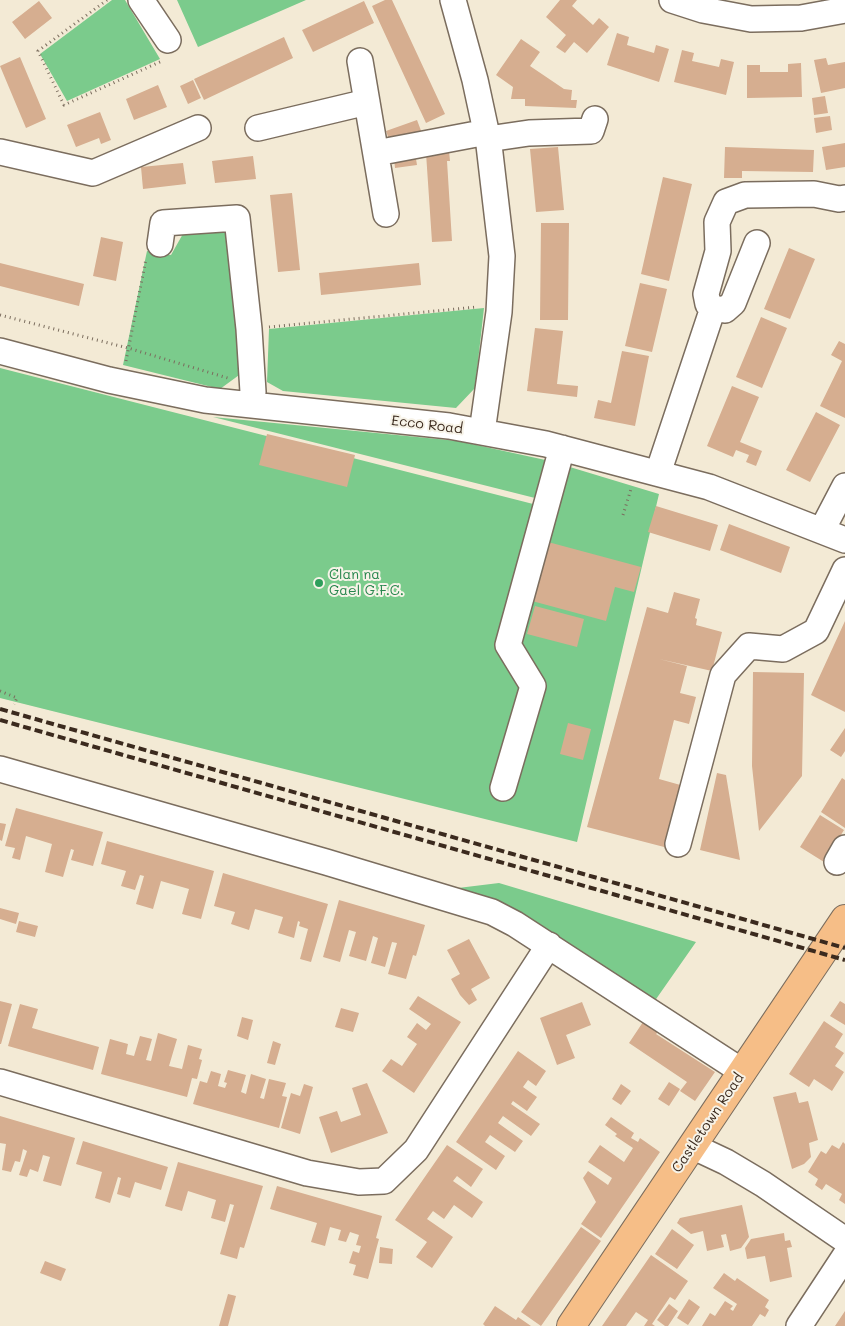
<!DOCTYPE html>
<style>
body{margin:0}
canvas{display:block;background:#f3ead5}
</style>
<canvas width="845" height="1326"></canvas>
<script>
const ctx = document.querySelector('canvas').getContext('2d');
ctx.lineJoin = 'round';
function fill(path, color) { ctx.fillStyle = color; ctx.fill(path, 'evenodd'); }
const poly = rows => new Path2D(rows.map(r => 'M' + r).join(''));
function trace(path, color, width, dash) { ctx.strokeStyle = color; ctx.lineWidth = width; ctx.lineCap = dash ? 'butt' : 'round'; ctx.setLineDash(dash || []); ctx.stroke(path); }
function label(font, color, halo, rows, align = 'center') {
  ctx.font = font + ' Mali,sans-serif'; ctx.lineWidth = 4; ctx.setLineDash([]); ctx.textBaseline = 'middle'; ctx.strokeStyle = halo; ctx.fillStyle = color; for (const [text, x, y, turn = 0] of rows) {
    ctx.save(); ctx.translate(x, y); ctx.rotate((+turn || 0) * Math.PI / 180); ctx.textAlign = isNaN(turn) ? turn : align; if (halo) ctx.strokeText(text, 0, 0); ctx.fillText(text, 0, 0); ctx.restore();
  }
}
fill(poly([
 [112,0,125,0,160,59,67,101,40,54],
 [177,0,306,0,198,47],
 [223,230,229,238,246,370,220,389,123,365,147,251,171,255,184,232],
 [484,308,475,388,456,408,283,391,267,382,269,329],
 [0,368,537,505,539,499,213,417,458,441,550,461,659,494,577,842,0,698],
 [499,883,696,942,654,1002,505,907,458,888]
]), '#7bcb8c');
fill(poly([
 [385,0,392,0,445,114,426,123,372,6],
 [560,0,577,0,572,6,593,25,599,18,609,27,587,53,574,42,565,53,556,47,566,35,546,17],
 [39,1,52,18,25,39,12,22],
 [364,1,374,23,313,52,302,30],
 [617,33,629,37,627,45,654,53,656,45,669,49,659,82,607,65],
 [284,37,293,58,204,100,194,79],
 [521,39,540,52,530,66,564,89,572,90,571,100,577,100,576,108,525,106,525,99,511,99,513,87,496,75],
 [682,50,694,53,692,61,719,67,721,59,734,62,726,95,674,82],
 [20,57,46,119,26,128,0,66],
 [826,58,828,65,845,62,845,88,821,93,814,60],
 [801,63,802,97,747,98,747,65,760,65,760,72,788,72,788,64],
 [193,80,201,98,188,104,180,86],
 [158,85,167,107,134,120,126,99],
 [825,96,828,113,814,115,812,98],
 [100,112,111,140,101,144,99,138,76,147,67,125],
 [830,116,832,130,816,133,814,118],
 [417,120,423,136,390,142,386,131],
 [845,143,845,167,826,170,822,147],
 [558,147,564,210,536,212,530,149],
 [725,147,814,150,813,172,742,171,742,178,724,178],
 [449,151,450,161,447,161,452,241,432,242,426,153],
 [415,153,417,165,395,168,394,158],
 [253,156,256,179,215,183,212,161],
 [183,163,186,184,143,189,141,167],
 [663,177,692,184,669,281,641,274],
 [292,193,300,270,278,272,270,195],
 [541,223,569,223,568,320,540,320],
 [101,237,123,242,116,281,93,276],
 [789,248,815,259,790,319,764,309],
 [0,263,84,284,79,306,0,286],
 [419,263,421,285,321,295,319,273],
 [640,283,667,289,652,352,625,346],
 [761,317,787,328,762,388,736,377],
 [535,328,563,331,557,384,578,386,577,397,527,391],
 [839,341,845,344,845,418,820,406,842,361,831,355],
 [622,351,649,356,635,426,594,418,598,400,611,403],
 [732,386,759,397,740,442,762,451,756,466,746,462,749,455,736,450,733,457,707,446],
 [816,412,840,425,810,482,786,470],
 [267,434,355,455,347,487,259,465],
 [656,506,718,525,710,551,648,532],
 [729,524,790,547,781,573,720,550],
 [548,542,641,567,634,592,615,587,606,621,532,601],
 [674,592,700,599,695,618,697,619,696,625,722,632,712,671,659,659,687,666,680,693,696,697,689,724,674,720,659,779,684,786,668,848,587,827,647,607,668,613],
 [535,606,584,619,577,647,527,634],
 [845,621,845,712,811,695],
 [753,672,804,673,802,776,759,831,752,766],
 [568,723,591,729,583,760,560,754],
 [845,728,845,751,841,757,830,750],
 [717,773,726,775,740,860,700,850],
 [842,778,845,780,845,828,821,812],
 [16,808,103,832,93,866,71,860,74,850,71,849,63,877,45,872,52,844,26,836,20,860,12,858,15,848,5,846],
 [820,815,844,830,824,862,800,847],
 [0,823,6,824,2,841,0,840],
 [107,841,214,871,201,919,182,914,189,889,161,881,153,909,136,904,144,876,140,875,135,890,121,886,126,871,101,864],
 [223,873,328,904,311,962,300,959,308,929,299,926,300,922,298,921,294,938,278,933,283,917,255,909,249,930,231,924,235,912,214,906],
 [339,900,425,925,416,956,413,955,406,979,388,974,397,943,392,942,385,967,371,963,378,938,373,936,366,961,349,956,356,932,349,930,340,962,323,957],
 [0,908,19,913,16,924,0,919],
 [19,921,38,926,35,937,16,932],
 [469,939,490,978,471,989,477,1000,469,1005,460,995,451,979,460,974,447,950],
 [418,996,461,1022,414,1093,382,1071,391,1059,402,1066,417,1044,407,1037,417,1023,426,1030,431,1024,409,1009],
 [0,1001,12,1004,1,1044,0,1044],
 [840,1001,845,1004,845,1025,830,1016],
 [582,1002,591,1025,566,1035,575,1058,557,1065,540,1018],
 [20,1004,38,1009,32,1028,99,1047,93,1070,8,1046],
 [341,1008,359,1013,353,1032,335,1027],
 [242,1017,253,1020,248,1040,237,1036],
 [824,1021,843,1034,835,1047,844,1053,835,1066,844,1072,832,1091,814,1079,809,1087,789,1074],
 [643,1022,658,1032,656,1034,715,1072,695,1101,680,1091,687,1082,629,1043],
 [158,1033,177,1039,169,1066,182,1069,188,1045,202,1049,199,1059,202,1060,197,1079,192,1078,187,1097,101,1074,110,1039,128,1044,126,1054,134,1056,140,1036,152,1039,146,1060,151,1061],
 [273,1041,281,1044,275,1065,267,1063],
 [518,1051,546,1071,536,1086,528,1080,523,1087,537,1097,527,1111,513,1101,511,1104,540,1124,531,1136,503,1116,498,1123,523,1141,515,1152,490,1135,485,1142,505,1156,496,1170,456,1142],
 [228,1070,246,1075,241,1092,246,1094,251,1074,266,1079,260,1098,264,1099,269,1079,286,1083,282,1096,287,1097,279,1128,193,1104,200,1081,207,1083,211,1071,221,1074,218,1086,225,1088,227,1083,224,1082],
 [669,1082,680,1089,669,1106,658,1099],
 [367,1083,388,1133,331,1153,319,1117,337,1111,341,1122,361,1115,352,1088],
 [304,1084,313,1087,300,1134,281,1128,291,1093,300,1096],
 [621,1084,631,1091,621,1105,612,1099],
 [796,1092,799,1103,808,1101,818,1140,809,1143,811,1157,804,1164,792,1169,773,1097],
 [0,1116,75,1138,61,1186,43,1181,50,1157,43,1155,38,1172,30,1169,27,1177,19,1175,27,1151,23,1149,20,1162,15,1161,11,1172,2,1170,6,1144,0,1143],
 [611,1117,634,1133,631,1138,638,1142,640,1138,660,1152,601,1238,581,1224,596,1202,583,1178,588,1171,608,1185,612,1178,588,1162,600,1145,624,1162,633,1148,615,1136,617,1134,605,1125],
 [83,1141,168,1167,161,1190,135,1182,130,1198,117,1194,121,1178,118,1177,110,1203,95,1198,102,1172,76,1164],
 [843,1142,845,1144,845,1204,839,1200,842,1194,826,1184,822,1190,815,1185,818,1179,808,1172,821,1151,826,1154,832,1145,839,1149],
 [447,1145,483,1169,471,1187,457,1176,453,1181,483,1202,472,1218,454,1205,444,1219,433,1211,427,1219,453,1237,432,1268,416,1257,427,1242,395,1220],
 [178,1162,263,1186,244,1248,240,1247,237,1259,220,1254,234,1205,230,1204,225,1222,211,1218,216,1200,188,1191,182,1211,165,1206],
 [277,1186,382,1216,376,1238,379,1239,368,1279,353,1275,356,1265,349,1263,353,1251,359,1253,361,1246,356,1245,359,1235,350,1232,346,1242,338,1240,341,1230,330,1227,325,1246,311,1242,317,1223,270,1209],
 [742,1205,749,1237,741,1248,730,1251,726,1234,721,1235,724,1247,707,1251,703,1231,691,1234,677,1223,680,1218],
 [581,1227,601,1241,541,1326,521,1312],
 [672,1229,694,1245,677,1269,655,1254],
 [784,1233,785,1241,790,1240,792,1247,787,1248,792,1277,770,1282,765,1256,747,1259,745,1248,751,1239],
 [380,1247,393,1249,392,1264,379,1263],
 [651,1255,688,1281,675,1300,670,1297,652,1324,655,1326,644,1326,648,1320,636,1312,626,1326,602,1326],
 [45,1261,66,1269,61,1281,40,1273],
 [724,1273,735,1281,737,1278,769,1300,765,1307,769,1310,765,1317,760,1314,752,1326,702,1326,710,1313,715,1316,725,1301,733,1306,730,1309,733,1311,737,1304,713,1288],
 [228,1294,236,1296,228,1326,219,1326],
 [689,1299,700,1307,688,1325,677,1318],
 [669,1304,678,1311,668,1326,665,1326,657,1320],
 [495,1306,516,1320,518,1317,531,1326,485,1326,483,1324],
 [845,1311,845,1326,835,1326]
]), '#d6ae90');
const minor = poly([
 [141,0,168,40],
 [453,0,475,80,489,145,502,256,499,312,482,432],
 [672,0,703,10,751,19,801,18,845,10],
 [360,61,386,214],
 [258,128,367,102],
 [488,139,529,133,591,131,595,119],
 [0,152,93,173,198,128],
 [376,153,487,132],
 [757,243,733,303,725,310,713,308,708,304,706,294,718,251,717,222,726,202,745,195,814,194,839,199,845,198],
 [160,244,163,223,237,218,249,329,253,392,251,405],
 [0,351,109,380,205,400,449,426,546,444,709,487,845,540],
 [658,473,713,308],
 [822,530,845,486],
 [0,769,326,862,492,912,515,924,743,1072],
 [503,788,533,686,508,645,562,448],
 [678,844,723,675,749,646,783,649,816,631,845,570],
 [837,862,845,848],
 [0,1082,307,1173,359,1182,384,1181,416,1150,549,945],
 [692,1146,726,1162,763,1184,845,1240],
 [799,1326,845,1256]
]);
const major = poly([
 [571,1326,845,919]
]);
trace(minor, '#7b6d5e', 28);
trace(major, '#7b6d5e', 30);
trace(poly([
 [107,0,38,51,64,105,162,61],
 [0,315,128,348,231,379],
 [269,327,477,307],
 [126,361,146,259],
 [623,515,631,489],
 [0,691,17,698,14,704]
]), '#7b6d5e', 3, [1, 4]);
trace(minor, '#fff', 25);
trace(major, '#f6be87', 28);
trace(poly([
 [0,709,845,948],
 [0,720,845,960]
]), '#3b2a1e', 4, [8, 4]);
for (const [x, y, r, color] of [
 [319,583,5,"#2e9e5b"]
]) { const dot = new Path2D(); dot.arc(x, y, r, 0, 2 * Math.PI); ctx.fillStyle = color; ctx.fill(dot); trace(dot, '#f7f3e8', 2); }
label('14px', '#3b2a1e', '#f7f3e8', [
 ["Ecco Road",427,425,7],
 ["Castletown Road",708,1123,-56]
]);
label('14px', '#27864d', '#f7f3e8', [
 ["Clan na",329,575],
 ["Gael G.F.C.",329,591]
], 'left');
</script>
